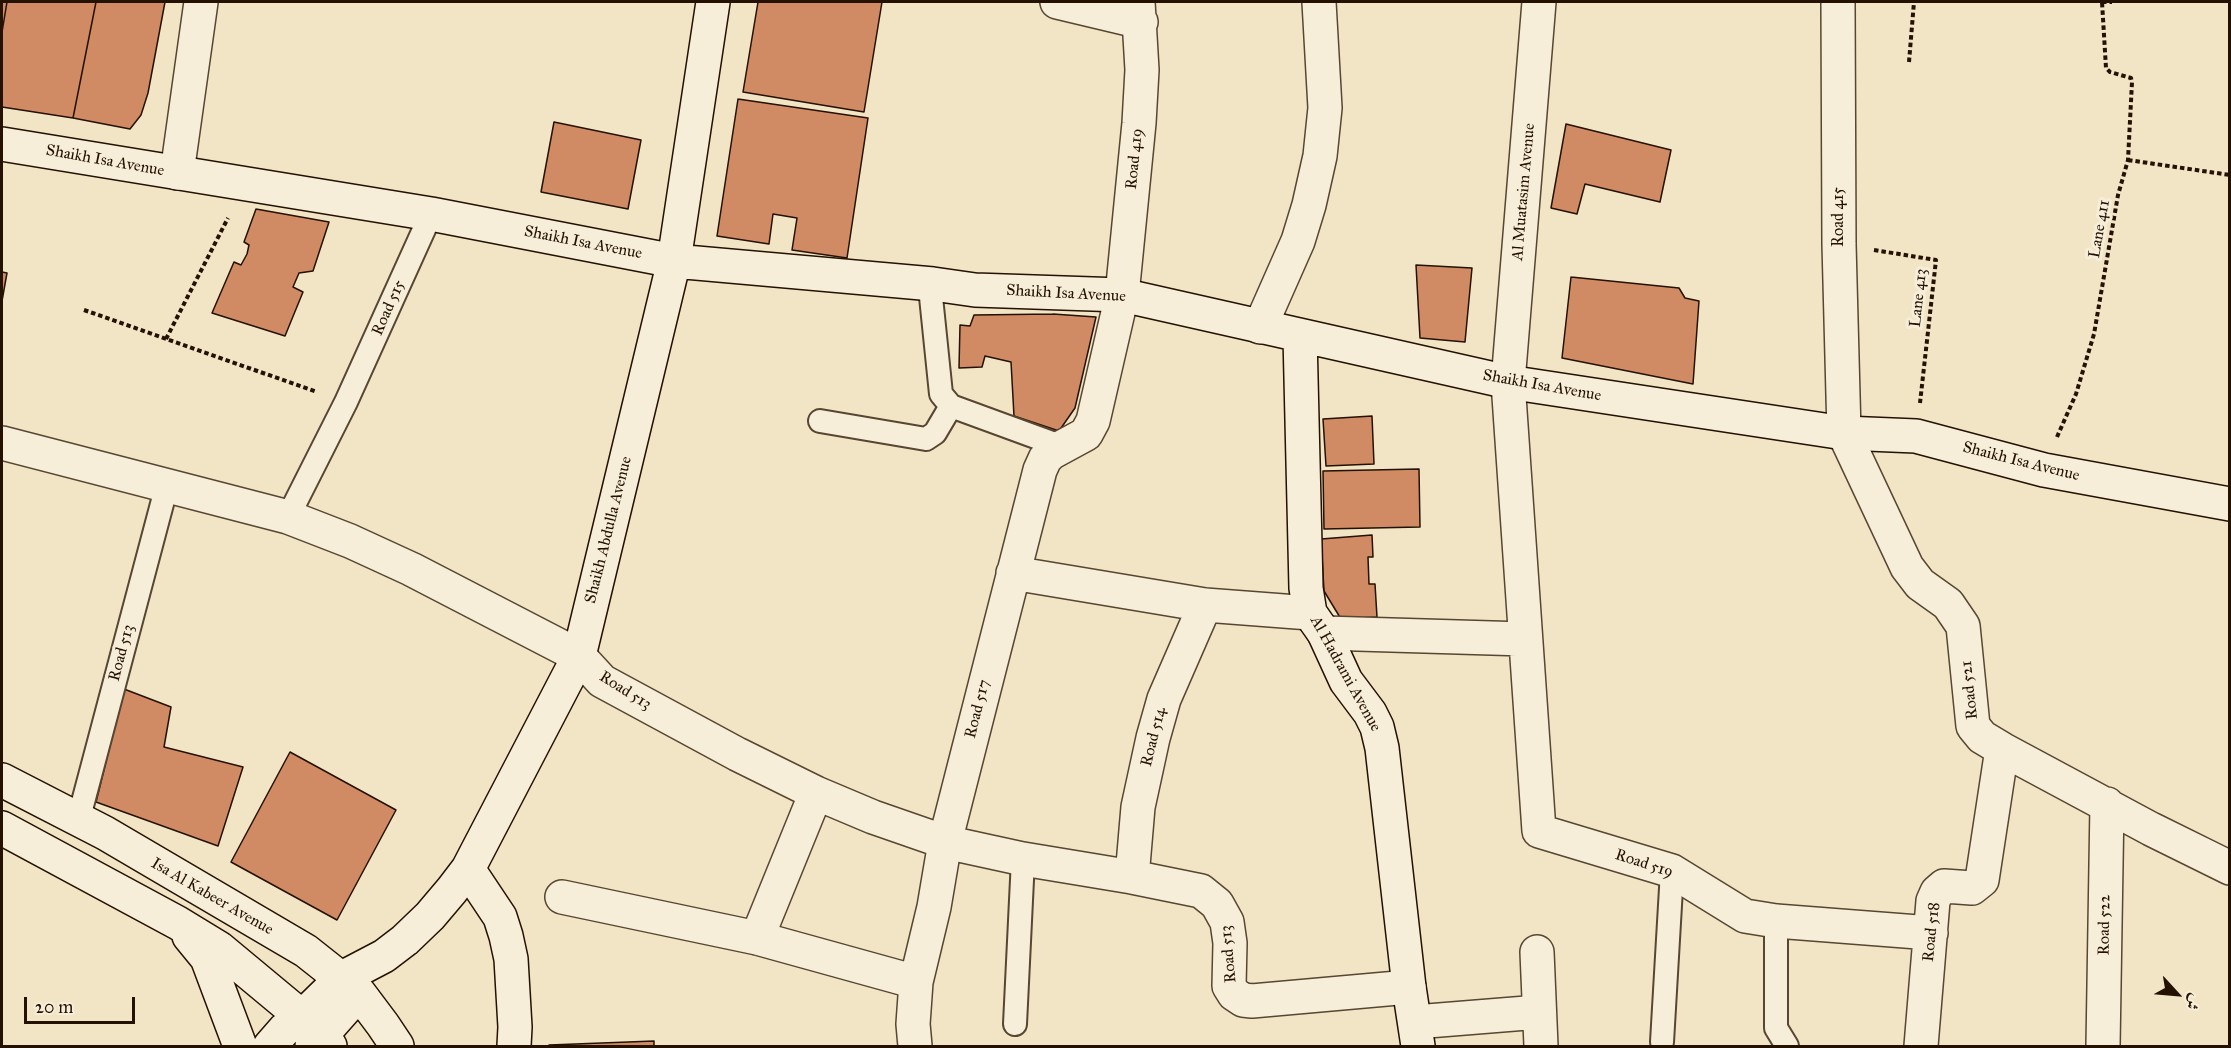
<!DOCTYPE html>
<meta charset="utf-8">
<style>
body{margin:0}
#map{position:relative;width:2231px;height:1048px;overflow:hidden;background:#f1e5c5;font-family:"IM FELL Great Primer",Amiri,serif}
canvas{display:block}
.frame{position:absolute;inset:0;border:3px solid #241100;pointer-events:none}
.north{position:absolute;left:2147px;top:964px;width:60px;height:60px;-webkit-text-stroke:4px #f6eed9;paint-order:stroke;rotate:116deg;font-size:16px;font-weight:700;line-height:24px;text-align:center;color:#241100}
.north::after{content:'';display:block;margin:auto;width:21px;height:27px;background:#241100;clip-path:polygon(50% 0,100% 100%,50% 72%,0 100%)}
.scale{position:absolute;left:24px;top:997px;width:111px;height:27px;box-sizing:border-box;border:3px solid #241100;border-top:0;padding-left:8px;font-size:18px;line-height:21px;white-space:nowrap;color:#241100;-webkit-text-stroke:4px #f6eed9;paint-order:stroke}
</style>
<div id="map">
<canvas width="2231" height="1048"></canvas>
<div class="frame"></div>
<div class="north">ش</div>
<div class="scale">20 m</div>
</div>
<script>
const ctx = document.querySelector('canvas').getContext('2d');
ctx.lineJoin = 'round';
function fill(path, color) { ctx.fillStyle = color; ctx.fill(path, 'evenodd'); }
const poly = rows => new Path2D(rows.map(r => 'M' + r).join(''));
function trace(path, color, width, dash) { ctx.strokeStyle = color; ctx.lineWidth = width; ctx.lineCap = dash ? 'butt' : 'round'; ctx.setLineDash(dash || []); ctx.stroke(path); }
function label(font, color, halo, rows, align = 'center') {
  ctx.font = font + ' "IM FELL Great Primer",serif'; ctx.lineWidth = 6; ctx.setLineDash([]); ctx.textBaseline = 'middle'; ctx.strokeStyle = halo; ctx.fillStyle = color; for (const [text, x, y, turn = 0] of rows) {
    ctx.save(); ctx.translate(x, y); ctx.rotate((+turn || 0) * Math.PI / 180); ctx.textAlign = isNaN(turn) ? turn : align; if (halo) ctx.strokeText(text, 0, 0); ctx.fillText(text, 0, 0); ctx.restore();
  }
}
const building = poly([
 [2,2,7,2,2,32,2,2],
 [7,2,96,2,73,118,2,107,2,32,7,2],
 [96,2,165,2,148,93,141,115,130,129,73,118,96,2],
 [758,2,882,2,864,112,743,92,758,2],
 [738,99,868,118,847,258,792,250,797,218,773,214,769,244,717,236,738,99],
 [554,122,641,140,628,209,541,192,554,122],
 [1566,124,1671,150,1660,202,1585,184,1577,214,1551,208,1566,124],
 [256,209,329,222,313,271,299,273,293,287,303,292,285,336,212,313,234,262,241,265,247,254,249,245,244,242,256,209],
 [1416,265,1472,268,1465,342,1420,338,1416,265],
 [2,272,7,273,2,301,2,272],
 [1571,277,1679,288,1685,298,1699,301,1693,384,1562,358,1571,277],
 [1053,314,1096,317,1075,408,1059,431,1014,416,1011,362,985,356,982,367,959,368,960,325,970,326,974,315,1053,314],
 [1372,416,1374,464,1326,466,1323,419,1372,416],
 [1419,469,1420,527,1324,529,1323,471,1419,469],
 [1372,535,1373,557,1368,557,1369,584,1375,584,1377,617,1341,619,1324,591,1321,539,1372,535],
 [124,689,171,707,164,747,243,767,218,846,96,802,124,689],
 [290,752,396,810,337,920,231,862,290,752],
 [654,1041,654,1046,549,1046,549,1045,654,1041]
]);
fill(building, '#d08a64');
trace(building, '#241100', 1.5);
const lane = poly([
 [933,284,931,297,941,394,951,406,1063,447],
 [820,421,926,439,935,433,951,406],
 [288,517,346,402,431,214],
 [78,821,167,485],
 [1776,921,1776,1028,1787,1046],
 [1015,1024,1023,859],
 [1662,1042,1672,871]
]);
const street = poly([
 [1057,2,1141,22],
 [1539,2,1508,382,1539,831,1672,871,1745,916,1776,921,1931,933],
 [1838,2,1839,244,1844,433,1907,567,1920,584,1948,604,1963,626,1973,726,1982,737,2002,749,2151,829,2230,868],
 [177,173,201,2],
 [1260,327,1298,241,1309,205,1320,156,1325,108,1319,2],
 [2,443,288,517,350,541,411,569,579,656,602,681,737,754,816,793,873,817,945,842,1023,859,1132,877,1201,891,1217,904,1227,922,1230,943,1229,986,1234,994,1243,1000,1252,1001,1409,987],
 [1013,573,1205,605,1310,613],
 [1324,633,1525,639],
 [1132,877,1138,807,1153,738,1164,699,1205,605],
 [562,897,757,938,916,982],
 [757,938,816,793],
 [1537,952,1541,1046],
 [1415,1022,1539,1012],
 [915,1046,913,1024,916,982,934,907,945,842,1040,470,1045,459,1051,453,1086,434,1093,421,1122,295,1139,123,1142,70,1138,2],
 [1921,1046,1933,901,1937,892,1944,886,1972,888,1982,880,2002,749],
 [2103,1046,2107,804]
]);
const secondary = poly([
 [2,144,431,214,674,261,933,284,975,290,1122,295,1508,382,1844,433,1916,436,2044,470,2230,504],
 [1300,336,1306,588,1310,613,1324,633,1346,681,1370,713,1377,727,1382,748,1409,987,1418,1046],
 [2,780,105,833,306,951,359,993,383,1025,397,1046],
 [2,828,178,923,219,948,302,1017,330,1046],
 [468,869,500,917,506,936,511,959,515,1027,514,1046],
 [189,936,207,958,240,1046],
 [270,1046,284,1030,302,1017,342,978,384,956,405,940,430,916,452,890,468,869,579,656,674,261,713,2],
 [312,1046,359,993]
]);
trace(lane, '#574631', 26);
trace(street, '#574631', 36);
trace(secondary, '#241100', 36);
trace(poly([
 [2102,2,2112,2],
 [1909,62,1914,2],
 [2128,160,2230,175],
 [1874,250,1936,260,1920,403],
 [84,310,317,392],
 [166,339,228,218],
 [2057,437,2076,394,2094,334,2118,195,2128,160,2132,82,2131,78,2110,72,2106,68,2102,2]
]), '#241100', 4, [4.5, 3]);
trace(lane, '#f6eed9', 22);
trace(street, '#f6eed9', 33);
trace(secondary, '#f6eed9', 33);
label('16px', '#241100', '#f6eed9', [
 ["Road 419",1135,159,-84],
 ["Shaikh Isa Avenue",105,161,10],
 ["Al Muatasim Avenue",1524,192,-85],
 ["Road 415",1839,217,-90],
 ["Lane 411",2100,229,-80],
 ["Shaikh Isa Avenue",583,243,11],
 ["Shaikh Isa Avenue",1066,294,3],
 ["Lane 413",1919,298,-84],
 ["Road 515",389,308,-66],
 ["Shaikh Isa Avenue",1542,386,10],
 ["Shaikh Isa Avenue",2021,462,14],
 ["Shaikh Abdulla Avenue",609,530,-76],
 ["Road 513",122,653,-75],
 ["Al Hadrami Avenue",1345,674,61],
 ["Road 521",1970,690,-96],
 ["Road 513",625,691,32],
 ["Road 517",978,709,-76],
 ["Road 514",1154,737,-76],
 ["Road 519",1644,864,18],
 ["Isa Al Kabeer Avenue",212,897,30],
 ["Road 522",2105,925,-89],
 ["Road 518",1932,932,-84],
 ["Road 513",1229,954,-95]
]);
</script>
